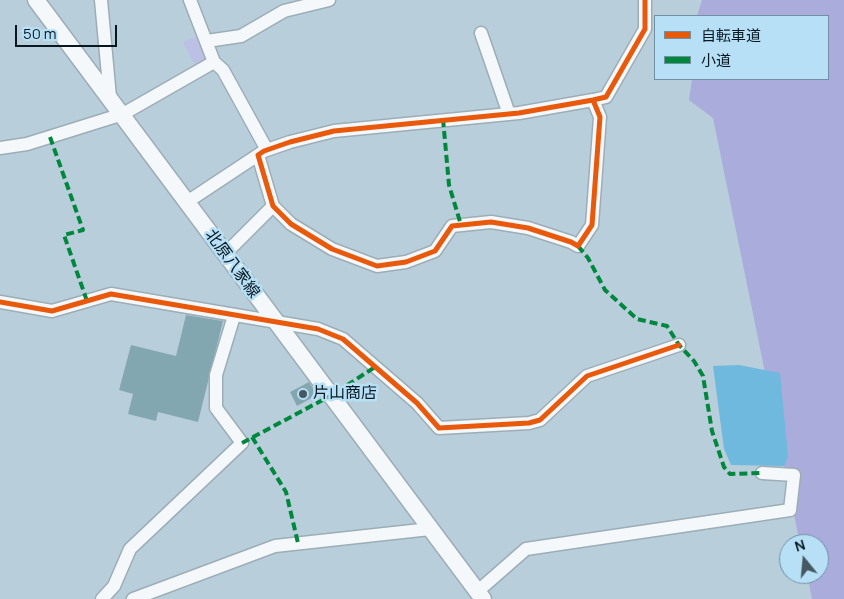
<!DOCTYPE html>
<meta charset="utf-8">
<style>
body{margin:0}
#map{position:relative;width:844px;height:599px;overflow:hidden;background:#b8cfdb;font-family:Manrope,"Noto Sans JP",sans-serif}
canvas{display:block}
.legend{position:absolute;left:654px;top:15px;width:175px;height:65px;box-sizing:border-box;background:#b7e0f7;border:1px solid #7190a1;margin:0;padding:6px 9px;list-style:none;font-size:15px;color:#091820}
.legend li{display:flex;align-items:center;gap:10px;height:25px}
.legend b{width:25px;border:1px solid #7190a1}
.north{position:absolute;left:779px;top:534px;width:50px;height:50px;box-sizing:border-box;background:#b7e0f7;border:1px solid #7190a1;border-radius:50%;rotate:343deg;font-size:14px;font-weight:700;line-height:20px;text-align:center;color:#091820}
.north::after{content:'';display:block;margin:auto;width:18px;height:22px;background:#465861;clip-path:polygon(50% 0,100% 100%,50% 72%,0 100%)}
.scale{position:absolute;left:15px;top:25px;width:102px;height:22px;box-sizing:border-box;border:2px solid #091820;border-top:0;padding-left:6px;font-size:15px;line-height:18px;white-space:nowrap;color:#091820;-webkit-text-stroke:4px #b7e0f7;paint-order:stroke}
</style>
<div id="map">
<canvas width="844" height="599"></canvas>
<ul class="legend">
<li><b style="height:6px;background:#e8590c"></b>自転車道</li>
<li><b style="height:6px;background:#00873e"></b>小道</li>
</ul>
<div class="north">N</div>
<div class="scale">50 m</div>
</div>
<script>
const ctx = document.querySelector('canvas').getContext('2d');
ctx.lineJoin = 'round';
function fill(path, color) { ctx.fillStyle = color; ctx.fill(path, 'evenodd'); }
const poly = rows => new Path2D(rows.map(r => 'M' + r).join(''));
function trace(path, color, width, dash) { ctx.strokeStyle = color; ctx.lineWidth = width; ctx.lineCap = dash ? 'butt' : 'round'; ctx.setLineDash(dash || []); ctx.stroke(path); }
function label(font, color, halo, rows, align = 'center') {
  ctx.font = font + ' Manrope,"Noto Sans JP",sans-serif'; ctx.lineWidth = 5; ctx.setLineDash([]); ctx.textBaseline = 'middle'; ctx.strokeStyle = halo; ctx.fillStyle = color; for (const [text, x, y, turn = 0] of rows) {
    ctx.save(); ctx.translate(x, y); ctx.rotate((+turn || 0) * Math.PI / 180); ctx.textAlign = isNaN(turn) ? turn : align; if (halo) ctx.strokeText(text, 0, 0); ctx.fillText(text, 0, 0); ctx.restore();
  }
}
fill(poly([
 [198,36,210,57,201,66,193,62,183,42]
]), '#bbc0e4');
fill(poly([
 [702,0,844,0,844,599,812,599,807,574,819,574,819,544,800,544,713,118,689,100,692,79,828,79,828,16,697,16]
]), '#aaacdc');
fill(poly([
 [739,365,780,373,788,457,784,466,731,465,724,449,713,366]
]), '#6eb9dd');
fill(poly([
 [186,315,223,321,198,422,158,412,156,421,128,414,133,394,119,390,131,345,176,356],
 [309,382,317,395,297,406,290,392]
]), '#83a7b1');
const minor = poly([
 [101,0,110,97],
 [190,0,214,62,223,70,267,150],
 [481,33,509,114],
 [207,41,241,36,284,11,329,0],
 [593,100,600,117,592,225,578,246,571,242,528,228,491,222,452,226,435,251,406,262,377,266,332,249,291,224,273,206,258,155,264,151,290,142,334,131,519,113,593,100,606,97,645,29,645,0],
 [0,148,27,144,123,114,214,62],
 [187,202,258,155],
 [225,254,273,206],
 [0,302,52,311,111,294,318,329,343,339,417,403,439,428,529,423,540,420,587,376,679,345],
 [478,591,526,549,790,510,794,475,762,473],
 [102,599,114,586,130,549,242,443,216,408,216,375,234,316],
 [133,599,275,546,430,529]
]);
const secondary = poly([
 [36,0,483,599]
]);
trace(minor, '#9cadb6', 15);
trace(secondary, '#9cadb6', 19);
trace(minor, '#f4f8fa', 12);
trace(secondary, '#f4f8fa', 16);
trace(poly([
 [443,119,449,185,461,225],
 [50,137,83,230,64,235,87,301],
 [578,246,588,258,605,290,637,319,667,326,679,345,694,361,703,376,712,431,724,467,730,474,762,473],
 [252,437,286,492,298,543],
 [242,443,332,395,375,367]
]), '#00873e', 4, [8, 4]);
trace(poly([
 [593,100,600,117,592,225,578,246,571,242,528,228,491,222,452,226,435,251,406,262,377,266,332,249,291,224,273,206,258,155,264,151,290,142,334,131,519,113,593,100,606,97,645,29,645,0],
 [0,302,52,311,111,294,318,329,343,339,417,403,439,428,529,423,540,420,587,376,679,345]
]), '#e8590c', 5);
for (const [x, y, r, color] of [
 [303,394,5,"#465861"]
]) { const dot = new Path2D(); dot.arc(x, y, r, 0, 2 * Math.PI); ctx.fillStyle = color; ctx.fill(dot); trace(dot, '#b7e0f7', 2); }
label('16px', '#091820', '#b7e0f7', [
 ["北原八家線",232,264,54]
]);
label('16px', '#091820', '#b7e0f7', [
 ["片山商店",313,394]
], 'left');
</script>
